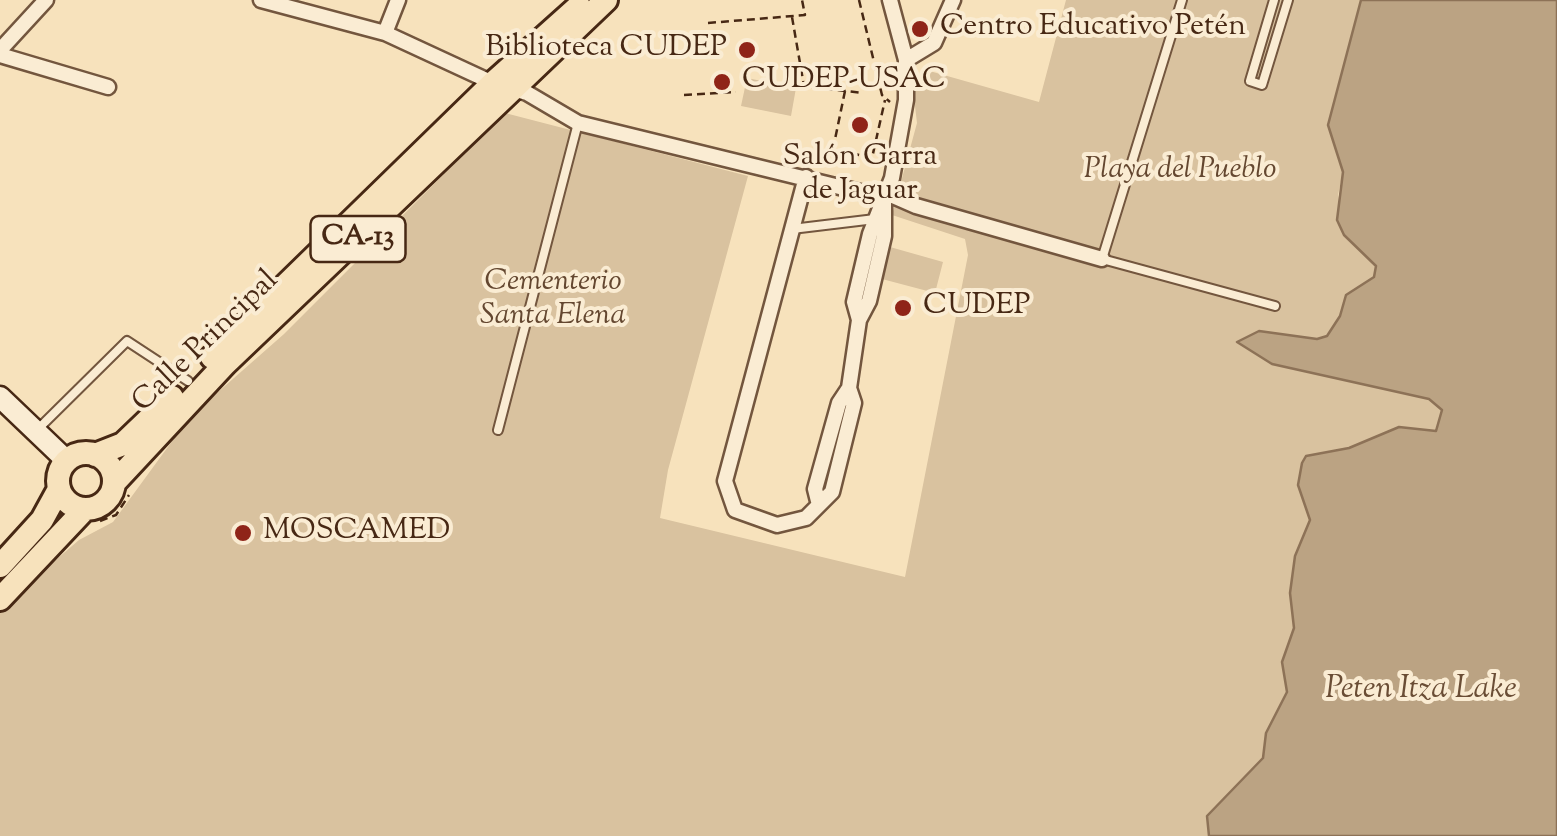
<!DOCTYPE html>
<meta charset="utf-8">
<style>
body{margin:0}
canvas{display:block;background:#f7e2bc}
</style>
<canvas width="1557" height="836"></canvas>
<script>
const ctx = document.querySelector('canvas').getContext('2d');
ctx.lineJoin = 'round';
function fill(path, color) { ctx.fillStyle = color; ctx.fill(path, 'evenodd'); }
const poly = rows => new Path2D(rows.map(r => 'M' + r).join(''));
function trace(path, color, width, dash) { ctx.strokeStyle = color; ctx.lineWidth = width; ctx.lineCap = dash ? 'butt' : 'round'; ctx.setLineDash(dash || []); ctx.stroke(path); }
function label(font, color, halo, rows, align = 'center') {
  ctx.font = font + ' "Sorts Mill Goudy",serif'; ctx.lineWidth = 8; ctx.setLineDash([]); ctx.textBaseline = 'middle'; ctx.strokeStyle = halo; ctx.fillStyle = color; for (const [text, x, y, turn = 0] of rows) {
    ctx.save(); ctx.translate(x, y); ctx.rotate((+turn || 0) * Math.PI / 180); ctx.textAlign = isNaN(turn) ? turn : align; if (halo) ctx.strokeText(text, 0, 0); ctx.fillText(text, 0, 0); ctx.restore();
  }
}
fill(poly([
 [1066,0,1361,0,1328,125,1343,172,1338,195,1344,235,1376,267,1374,277,1346,295,1340,316,1327,336,1317,339,1259,331,1429,399,1442,410,1437,431,1399,427,1349,448,1307,456,1302,463,1298,485,1310,520,1295,556,1290,593,1294,628,1282,662,1287,692,1266,733,1263,758,1207,816,1209,836,0,836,0,608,79,540,113,522,181,429,209,400,284,334,505,113,748,176,668,470,660,518,905,577,968,255,965,239,892,215,917,123,912,81,926,70,1039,102],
 [747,78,796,88,791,116,741,106],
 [890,247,943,262,935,293,882,279]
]), '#d9c29f');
const water = poly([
 [1361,0,1557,0,1557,836,1209,836,1207,816,1263,758,1266,733,1287,692,1282,662,1294,628,1290,593,1295,556,1310,520,1298,485,1302,463,1306,456,1349,448,1399,427,1436,431,1442,410,1429,399,1272,364,1237,342,1259,331,1317,339,1327,336,1340,316,1346,295,1374,277,1376,266,1344,235,1337,220,1343,172,1328,125,1361,0]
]);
fill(water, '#bba383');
trace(water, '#8d7257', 2.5);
const service = poly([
 [1182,0,1102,259,1275,306],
 [1274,0,1250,81,1262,85,1288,0],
 [792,229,875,219],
 [498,430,578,123],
 [36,431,127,341,188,381]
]);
const minor = poly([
 [261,0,385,33,493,83,527,93,578,123,868,194,884,192,916,206,1102,259],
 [385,33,398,0],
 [0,50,46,0],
 [0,55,108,87],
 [906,60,934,43,953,0],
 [806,177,725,481,735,510,777,525,806,518,832,492,854,403,849,388,859,320,869,301,884,236,884,192],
 [859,320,854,302,870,234,892,178,906,100,906,60,890,0],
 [819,505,815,489,839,403,849,388]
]);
const secondary = poly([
 [0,397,67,461]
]);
const primary = poly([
 [212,357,493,83,579,6],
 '58 481a28 28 0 1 1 56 0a28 28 0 1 1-56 0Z',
 [95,455,123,444,172,397],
 [114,483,225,364,606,0],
 [0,566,42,520,59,489],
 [0,599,85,509]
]);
trace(service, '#73563e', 12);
trace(minor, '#73563e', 19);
trace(secondary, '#472814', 25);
trace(primary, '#472814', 28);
trace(poly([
 [859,0,882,95,890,102],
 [792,17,804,86,863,93],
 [708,23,805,15,802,0],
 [845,91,833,149,872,158,885,100],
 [684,95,736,92],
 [100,521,116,515,129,495]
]), '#472814', 2.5, [8, 5]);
trace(service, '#faecd3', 8);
trace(minor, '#faecd3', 14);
trace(secondary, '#faecd3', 20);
trace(primary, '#f7e2bc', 22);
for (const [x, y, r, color] of [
 [920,29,10,"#8f2418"],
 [747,50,10,"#8f2418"],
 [722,82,10,"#8f2418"],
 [860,125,10,"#8f2418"],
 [903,308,10,"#8f2418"],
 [243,533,10,"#8f2418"]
]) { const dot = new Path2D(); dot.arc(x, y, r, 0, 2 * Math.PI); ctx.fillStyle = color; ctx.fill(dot); trace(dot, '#faecd3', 4); }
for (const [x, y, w] of [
 [358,239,95]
]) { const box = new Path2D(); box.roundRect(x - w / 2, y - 23, w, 46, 8); ctx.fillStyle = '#faecd3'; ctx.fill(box); trace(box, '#472814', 2.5); }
label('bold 28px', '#472814', null, [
 ["CA-13",358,239]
]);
label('30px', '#472814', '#faecd3', [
 ["Centro Educativo Petén",940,29],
 ["Biblioteca CUDEP",727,50,"right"],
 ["CUDEP-USAC",742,82],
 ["Salón Garra",860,159,"center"],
 ["de Jaguar",860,193,"center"],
 ["CUDEP",923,308],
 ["MOSCAMED",263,533]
], 'left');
label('italic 30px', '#644730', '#faecd3', [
 ["Playa del Pueblo",1180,172],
 ["Cementerio",553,284],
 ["Santa Elena",553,318]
]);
label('30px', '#472814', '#faecd3', [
 ["Calle Principal",207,343,-44]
]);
label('italic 32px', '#6a4d35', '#faecd3', [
 ["Peten Itza Lake",1421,692]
]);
</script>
